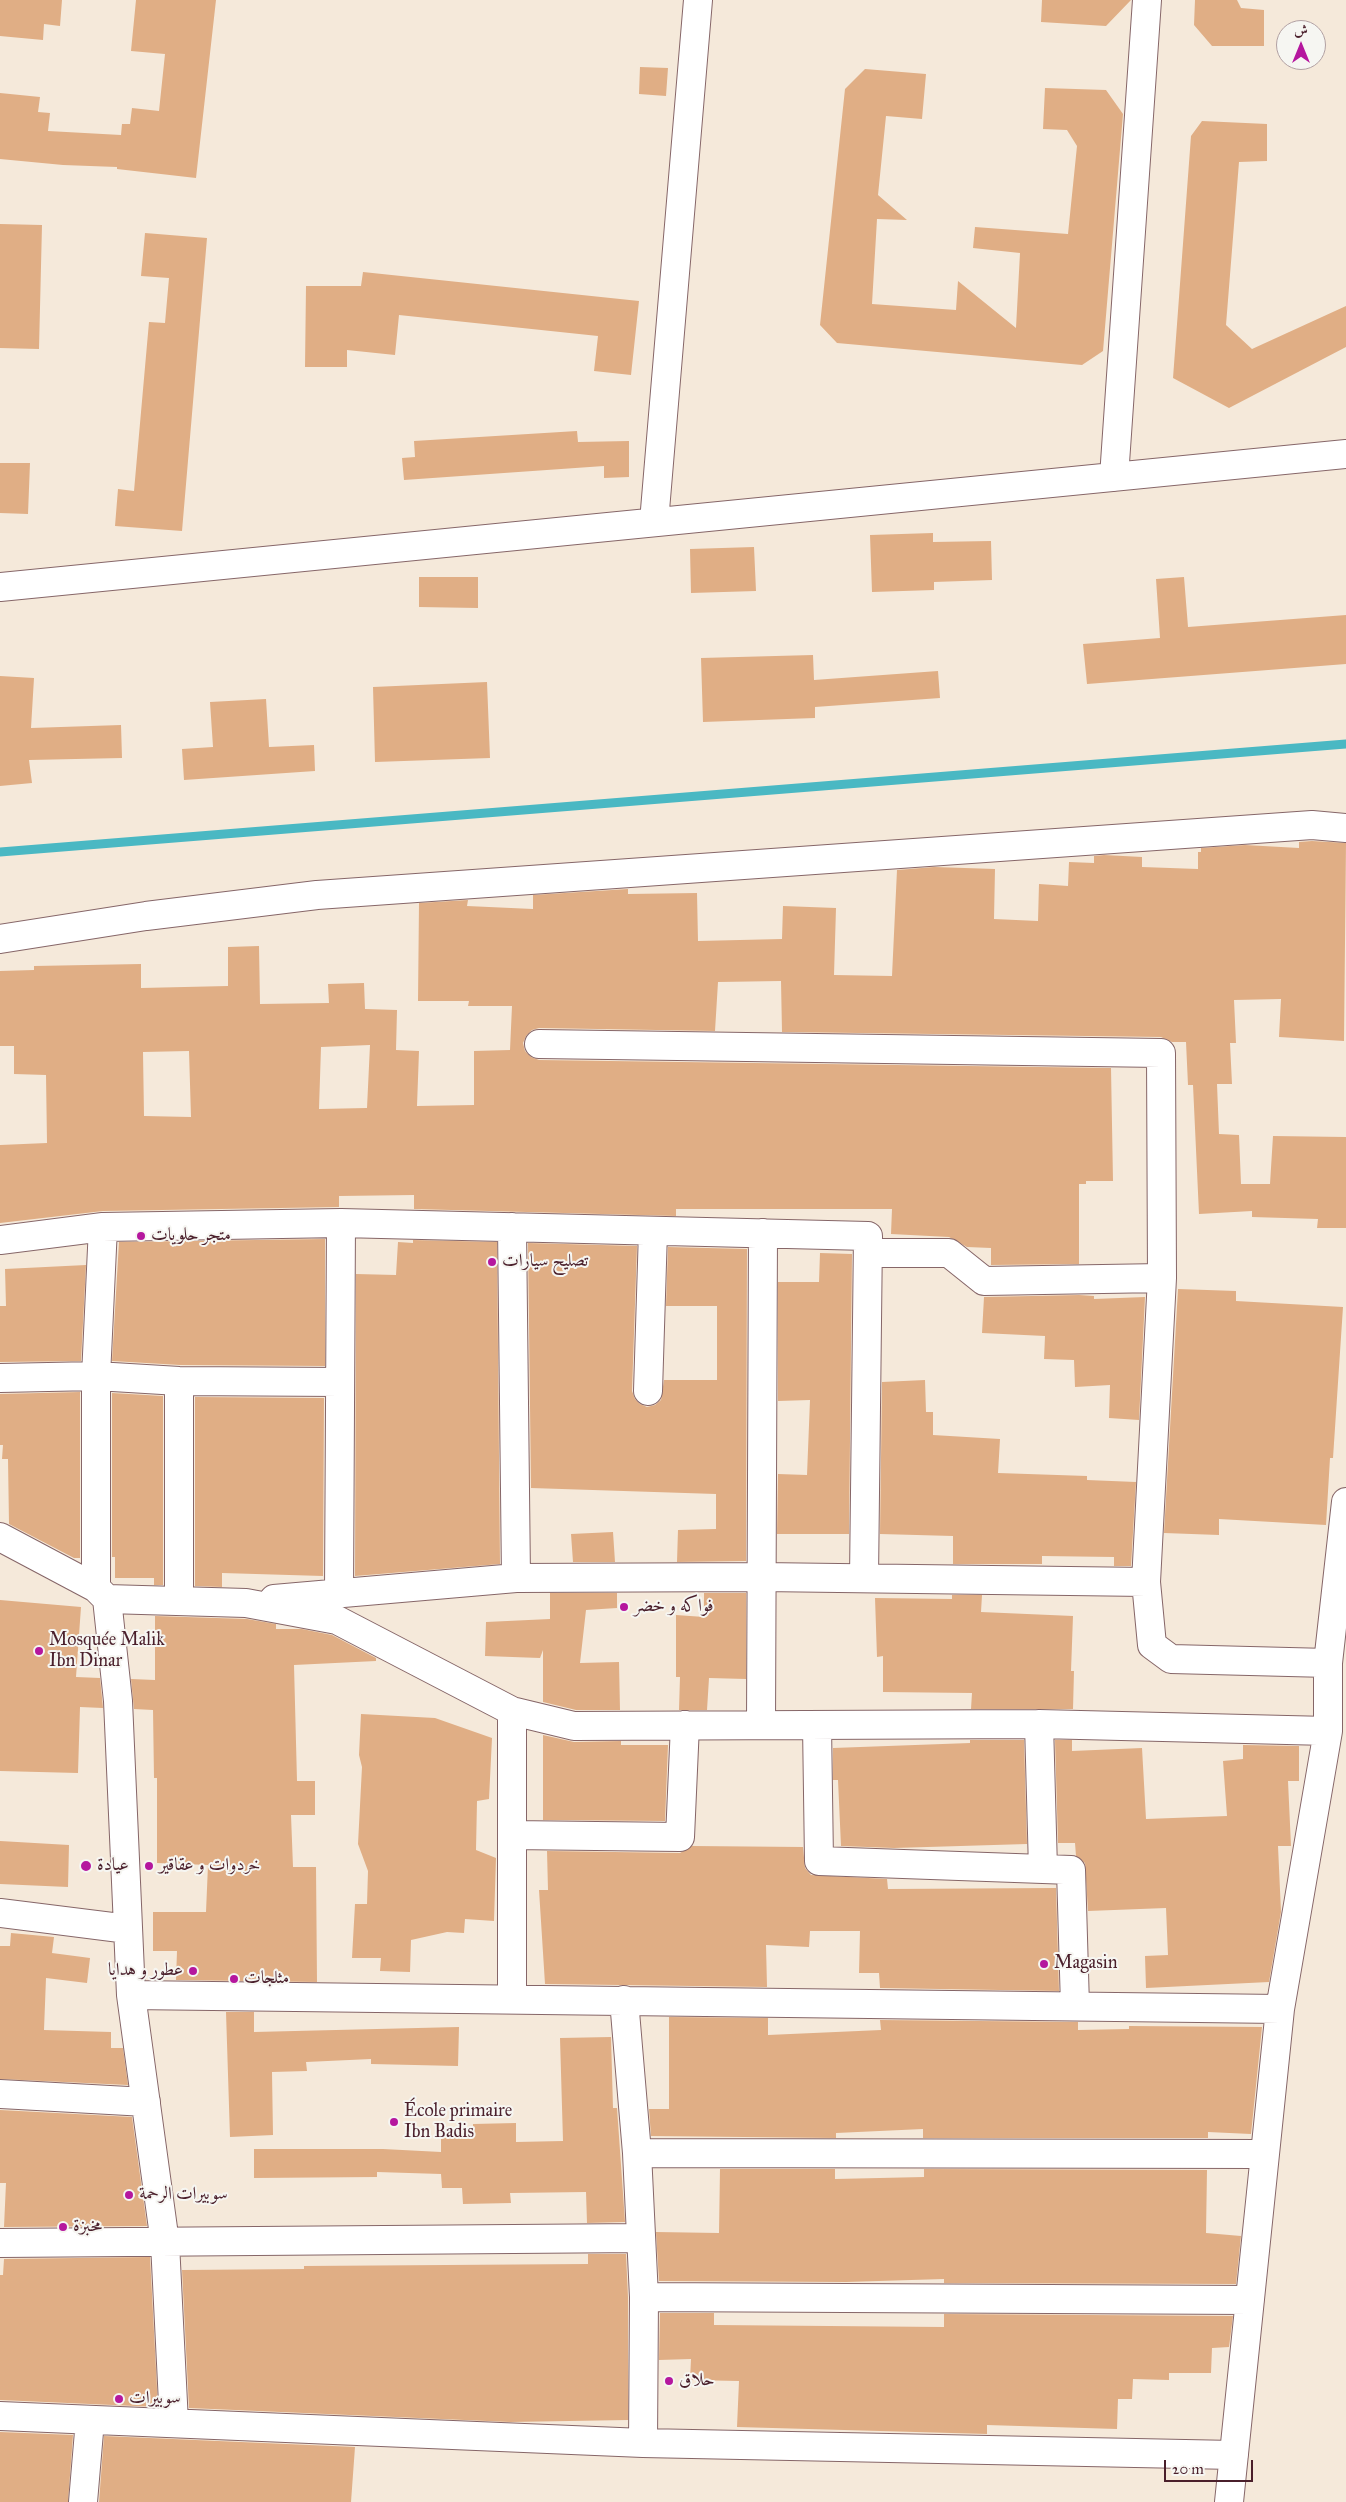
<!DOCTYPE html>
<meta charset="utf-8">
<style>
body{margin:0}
#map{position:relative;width:1346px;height:2502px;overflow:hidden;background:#f5e9da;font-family:"IM FELL Great Primer",Amiri,serif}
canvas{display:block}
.north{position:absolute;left:1276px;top:20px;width:50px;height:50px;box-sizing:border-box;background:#f6f6f2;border:1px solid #b1a0a2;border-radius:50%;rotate:0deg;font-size:14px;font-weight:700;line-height:20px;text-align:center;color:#4a1f2b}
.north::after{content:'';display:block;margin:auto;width:18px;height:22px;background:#b5179e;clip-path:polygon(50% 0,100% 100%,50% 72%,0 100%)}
.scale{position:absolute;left:1164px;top:2460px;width:89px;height:22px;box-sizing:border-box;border:2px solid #4a1f2b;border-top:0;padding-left:6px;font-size:15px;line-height:18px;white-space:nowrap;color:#4a1f2b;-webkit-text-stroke:4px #f6f6f2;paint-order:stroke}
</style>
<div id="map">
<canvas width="1346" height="2502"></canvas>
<div class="north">ش</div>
<div class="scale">20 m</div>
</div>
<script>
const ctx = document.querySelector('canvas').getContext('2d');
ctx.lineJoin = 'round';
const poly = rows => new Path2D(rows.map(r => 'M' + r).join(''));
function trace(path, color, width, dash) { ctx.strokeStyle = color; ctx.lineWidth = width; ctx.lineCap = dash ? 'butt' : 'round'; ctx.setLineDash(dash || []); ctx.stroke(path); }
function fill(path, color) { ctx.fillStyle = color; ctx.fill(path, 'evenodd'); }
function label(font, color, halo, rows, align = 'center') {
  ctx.font = font + ' "IM FELL Great Primer",Amiri,serif'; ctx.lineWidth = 4; ctx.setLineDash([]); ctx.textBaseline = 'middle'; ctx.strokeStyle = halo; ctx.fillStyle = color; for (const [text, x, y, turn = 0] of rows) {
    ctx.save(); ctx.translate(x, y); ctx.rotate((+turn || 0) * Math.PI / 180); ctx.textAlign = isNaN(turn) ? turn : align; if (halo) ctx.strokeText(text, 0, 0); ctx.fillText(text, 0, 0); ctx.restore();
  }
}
trace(poly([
 [0,852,1346,744]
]), '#4ab8c3', 9);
fill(poly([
 [0,0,62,0,60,26,44,24,43,40,0,36],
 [136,0,216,0,196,178,117,169,117,167,63,165,0,159,0,93,40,97,38,112,50,113,48,131,121,135,122,124,130,124,132,108,159,111,165,54,131,51],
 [1042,0,1131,0,1106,26,1041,22],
 [1195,0,1237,0,1241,8,1264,10,1264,46,1212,46,1194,25],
 [640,67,668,68,666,96,639,94],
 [865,69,926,74,922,119,886,116,878,195,907,220,877,219,872,304,956,310,958,281,1016,328,1020,253,973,248,975,227,1068,234,1077,146,1067,130,1043,129,1045,88,1106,90,1123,114,1103,351,1082,365,837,343,820,325,845,89],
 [1202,121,1267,124,1267,161,1239,162,1226,325,1252,349,1346,306,1346,347,1229,408,1173,378,1191,136],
 [0,224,42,225,39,349,0,348],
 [145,233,207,238,182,531,115,526,118,489,134,491,149,322,165,323,169,278,141,276],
 [363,272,639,301,631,375,594,371,598,336,399,315,395,355,347,350,347,367,305,367,306,286,361,286],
 [577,431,578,442,629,441,629,477,604,478,604,466,404,480,402,458,415,457,414,441],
 [0,463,30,463,28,514,0,513],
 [933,533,933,542,991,541,992,580,934,582,934,590,872,592,870,535],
 [754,547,756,591,691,593,690,549],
 [419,577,478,577,478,608,419,607],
 [1184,577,1188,627,1346,615,1346,664,1087,684,1083,644,1160,638,1156,579],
 [813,655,814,680,938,671,940,698,815,707,815,718,703,722,701,658],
 [0,676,34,678,31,728,121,725,122,758,29,760,32,783,0,786],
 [487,682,490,758,375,762,373,687],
 [266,699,269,747,314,745,315,771,184,780,182,749,213,747,210,702],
 [1312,841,1346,843,1344,1041,1279,1037,1281,999,1234,1000,1236,1043,1230,1043,1232,1084,1217,1084,1219,1134,1239,1135,1241,1184,1270,1184,1273,1136,1346,1137,1346,1228,1317,1228,1318,1219,1252,1217,1252,1211,1199,1214,1193,1085,1188,1085,1186,1042,1172,1042,1161,1037,782,1032,781,981,718,982,715,1031,539,1028,532,1030,526,1036,523,1043,525,1051,531,1057,539,1060,1111,1068,1113,1181,1086,1181,1086,1184,1079,1184,1079,1264,991,1265,991,1248,967,1247,949,1237,891,1234,892,1209,676,1209,676,1216,414,1209,414,1195,339,1196,339,1207,103,1211,0,1223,0,1145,47,1143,46,1075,14,1074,14,1046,0,1046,0,971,34,970,34,966,141,964,141,988,228,986,228,947,259,946,260,1004,329,1003,328,984,364,983,365,1009,397,1010,396,1050,419,1051,417,1106,474,1105,474,1051,510,1050,512,1006,468,1006,469,1001,418,1001,419,903,468,900,467,906,533,909,533,895,628,889,628,894,697,893,698,941,782,939,783,906,836,908,834,975,892,976,897,870,934,867,995,869,994,919,1038,921,1039,884,1068,886,1069,862,1094,863,1094,856,1104,855,1142,857,1142,867,1198,869,1198,852,1201,852,1201,848,1245,845,1299,848,1299,842],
 [370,1045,367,1108,319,1109,321,1047],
 [189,1051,191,1117,144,1116,143,1052],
 [325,1239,325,1366,180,1365,112,1361,119,1242],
 [413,1240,497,1242,500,1564,355,1576,356,1274,396,1275,398,1242,413,1243],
 [528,1243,637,1246,632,1391,635,1399,640,1404,647,1407,655,1405,661,1400,664,1380,717,1380,717,1306,666,1306,668,1247,747,1249,746,1561,677,1562,678,1530,716,1529,716,1494,531,1488],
 [820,1253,852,1254,849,1534,777,1534,778,1474,807,1475,810,1400,778,1401,778,1282,819,1282],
 [86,1265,81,1361,0,1362,0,1306,6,1306,5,1269],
 [1178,1289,1236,1291,1236,1301,1343,1307,1333,1458,1330,1458,1326,1525,1219,1519,1219,1535,1164,1533],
 [1079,1295,1094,1296,1094,1299,1145,1297,1139,1420,1109,1418,1110,1385,1075,1387,1074,1360,1044,1359,1045,1336,982,1333,984,1297],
 [925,1380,926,1412,933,1412,933,1435,1000,1439,998,1473,1087,1476,1087,1480,1136,1482,1131,1566,1114,1566,1114,1557,1042,1556,1042,1564,953,1564,953,1536,880,1534,882,1382],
 [80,1392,80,1558,74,1558,9,1524,8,1459,2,1459,3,1445,0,1445,0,1394],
 [112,1393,163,1396,163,1585,154,1585,154,1578,115,1578,115,1557,112,1557],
 [195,1397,324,1398,323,1576,222,1573,222,1587,195,1586],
 [613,1532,615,1562,573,1562,571,1534],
 [550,1593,617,1593,617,1608,586,1610,580,1663,619,1662,620,1710,576,1710,543,1702,543,1650,540,1658,485,1656,486,1622,550,1619],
 [704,1593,746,1593,746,1679,709,1678,707,1710,679,1710,680,1677,676,1677,676,1615,704,1617],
 [952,1595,982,1595,981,1612,1073,1616,1071,1671,1074,1671,1073,1709,971,1709,972,1693,883,1692,883,1656,877,1657,875,1598,952,1599],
 [0,1600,81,1607,76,1677,100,1678,103,1708,80,1707,78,1773,0,1771],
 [155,1616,247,1619,276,1624,276,1629,302,1629,332,1635,376,1658,376,1661,294,1665,297,1781,315,1781,315,1815,291,1815,293,1867,316,1867,317,1982,176,1980,177,1951,153,1951,153,1912,206,1912,208,1865,157,1863,157,1778,154,1778,153,1710,134,1709,131,1679,155,1680],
 [361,1714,435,1718,492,1738,489,1799,477,1801,476,1850,496,1858,494,1921,465,1919,464,1933,447,1932,411,1940,410,1972,380,1971,381,1958,352,1958,355,1904,367,1904,368,1871,358,1844,362,1767,359,1755],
 [543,1735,574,1742,621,1741,621,1745,668,1745,665,1821,543,1820],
 [970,1740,1024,1740,1027,1844,894,1848,841,1846,838,1780,833,1780,833,1748,970,1743],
 [1055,1740,1072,1740,1072,1751,1142,1748,1146,1819,1227,1816,1223,1761,1243,1759,1243,1745,1299,1746,1299,1781,1288,1781,1291,1846,1278,1846,1281,1912,1269,1982,1146,1988,1145,1956,1168,1955,1166,1908,1088,1911,1085,1863,1076,1856,1075,1843,1058,1843],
 [0,1841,69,1845,68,1887,0,1884],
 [692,1846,803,1847,805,1868,811,1875,887,1879,888,1889,1056,1888,1059,1991,880,1988,879,1973,859,1973,860,1931,810,1931,809,1947,766,1945,767,1987,545,1984,539,1890,548,1890,547,1851,680,1853],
 [11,1933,54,1937,52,1953,90,1958,87,1983,46,1978,44,2030,111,2032,111,2048,123,2048,128,2085,0,2079,0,1946,10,1946],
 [226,2012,254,2012,254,2032,459,2027,458,2066,371,2064,371,2059,306,2062,307,2071,272,2072,273,2135,230,2137],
 [669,2017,768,2018,768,2035,881,2030,880,2020,1078,2022,1078,2030,1129,2029,1129,2026,1262,2027,1251,2134,1208,2132,1208,2138,923,2138,923,2129,836,2133,836,2138,651,2136,649,2109,669,2109],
 [611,2037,613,2108,617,2108,625,2222,587,2223,586,2192,510,2193,511,2203,463,2204,462,2188,442,2188,441,2174,377,2172,377,2177,254,2178,254,2149,383,2149,441,2152,441,2136,473,2136,473,2124,516,2123,516,2142,563,2141,560,2038],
 [0,2110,132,2117,147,2226,4,2227,6,2183,0,2183],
 [720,2169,835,2169,835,2179,924,2177,924,2169,1207,2170,1206,2233,1241,2236,1236,2284,944,2283,944,2279,846,2282,659,2281,656,2232,719,2233],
 [588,2254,626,2254,628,2297,628,2420,510,2422,189,2408,182,2270,304,2269,304,2266,588,2264],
 [150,2257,158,2407,0,2400,0,2275,3,2275,4,2259],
 [660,2313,714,2313,714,2325,944,2327,944,2314,1233,2316,1229,2347,1212,2348,1211,2373,1169,2373,1169,2380,1133,2379,1132,2399,1118,2399,1117,2429,987,2425,987,2434,737,2427,739,2381,690,2380,691,2359,659,2360],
 [0,2432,73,2435,68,2502,0,2502],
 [104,2436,355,2447,351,2502,99,2502]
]), '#e0ae85');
const minor = poly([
 [1114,477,1147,0],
 [654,522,698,0],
 [0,587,1346,454],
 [0,939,146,916,317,895,1312,825,1346,828],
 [539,1044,1161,1053,1162,1278],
 [512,1227,516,1578],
 [0,1240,103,1227,341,1223,868,1236,864,1578],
 [868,1253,949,1253,984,1281,1162,1278,1146,1582,1152,1645,1171,1659,1328,1663],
 [0,1378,96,1376,179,1381,340,1382],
 [179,1381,179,1601],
 [648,1391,653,1231],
 [0,1537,96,1588,107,1599,246,1603,337,1620,512,1711,574,1726,1039,1724,1328,1731],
 [96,1588,96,1376,103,1227],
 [339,1592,341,1223],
 [107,1599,118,1701,131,1995,165,2243,174,2423],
 [274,1599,516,1578,762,1577,1146,1582],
 [512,1711,512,1999],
 [1039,1724,1043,1869],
 [761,1725,763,1233],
 [817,1725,819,1861,1071,1870,1075,2006],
 [512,1835,680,1837,685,1725],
 [0,1913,128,1929],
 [131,1995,1280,2009],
 [624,2000,637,2153,644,2297,643,2443],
 [0,2094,146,2102],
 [637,2153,1265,2154],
 [0,2243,641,2238],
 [644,2297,1250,2300],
 [0,2416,643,2443,1234,2455],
 [83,2502,90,2420],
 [1229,2502,1280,2009,1328,1731,1328,1663,1346,1502]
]);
trace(minor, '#866668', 30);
trace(minor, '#fff', 28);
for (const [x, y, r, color] of [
 [141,1236,5,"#b5179e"],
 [492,1262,5,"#b5179e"],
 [624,1607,5,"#b5179e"],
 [39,1651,5,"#b5179e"],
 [86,1866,6,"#b5179e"],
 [149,1866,5,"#b5179e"],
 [1044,1964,5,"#b5179e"],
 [193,1971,5,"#b5179e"],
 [234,1979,5,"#b5179e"],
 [394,2122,5,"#b5179e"],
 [129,2195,5,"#b5179e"],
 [63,2227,5,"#b5179e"],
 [669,2381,5,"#b5179e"],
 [119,2399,5,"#b5179e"]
]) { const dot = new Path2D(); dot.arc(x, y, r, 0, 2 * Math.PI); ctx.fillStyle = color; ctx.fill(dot); trace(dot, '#f6f6f2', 2); }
label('18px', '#4a1f2b', '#f6f6f2', [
 ["متجر حلويات",151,1236],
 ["تصليح سيارات",502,1262],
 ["فواكه و خضر",634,1607],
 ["Mosquée Malik",49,1641],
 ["Ibn Dinar",49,1662],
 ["عيادة",97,1866],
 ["خردوات و عقاقير",159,1866],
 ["Magasin",1054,1964],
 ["عطور و هدايا",183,1971,"right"],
 ["مثلجات",244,1979],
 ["École primaire",404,2112],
 ["Ibn Badis",404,2133],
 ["سوبيرات الرحمة",139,2195],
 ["مخبزة",73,2227],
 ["حلاق",679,2381],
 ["سوبيرات",129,2399]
], 'left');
</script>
